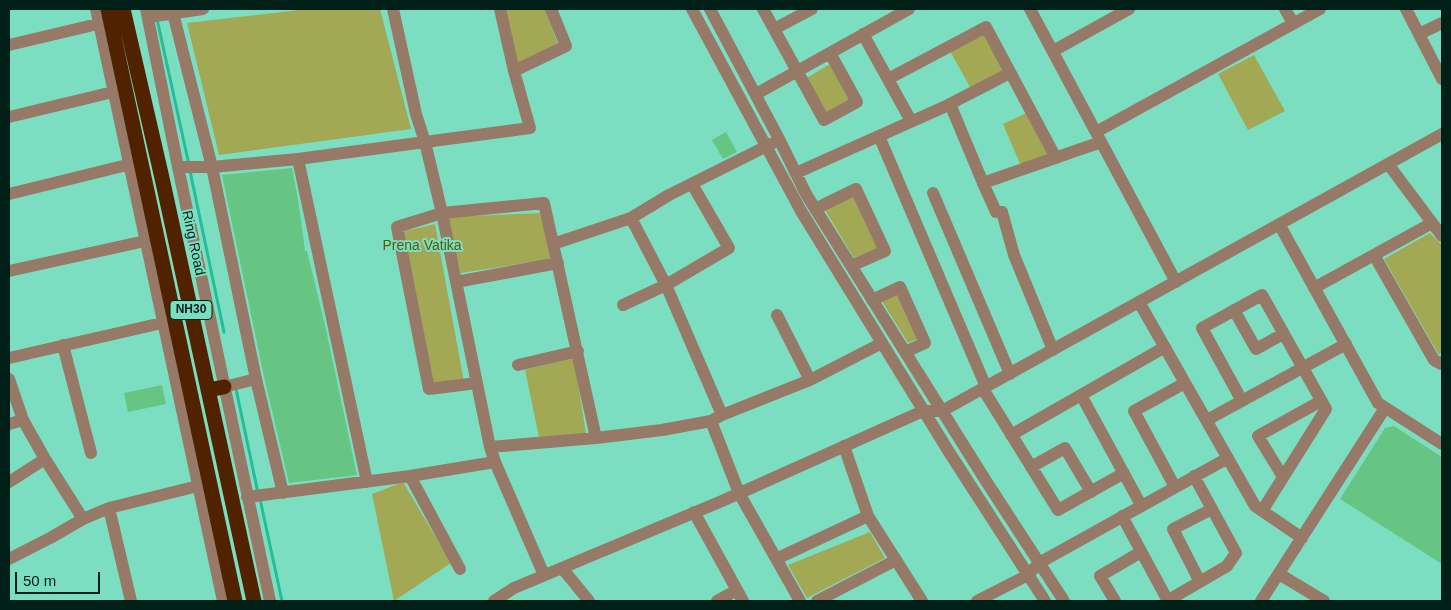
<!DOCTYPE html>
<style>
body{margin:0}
#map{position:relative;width:1451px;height:610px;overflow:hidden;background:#7cdec1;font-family:Arial,sans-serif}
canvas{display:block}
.frame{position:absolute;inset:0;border:10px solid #001f17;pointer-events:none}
.scale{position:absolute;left:15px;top:572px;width:85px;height:22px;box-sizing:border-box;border:2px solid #001f17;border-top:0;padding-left:6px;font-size:15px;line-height:18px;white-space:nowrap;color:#001f17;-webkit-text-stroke:4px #7cdec1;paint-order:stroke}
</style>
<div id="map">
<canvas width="1451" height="610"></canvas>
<div class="frame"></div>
<div class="scale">50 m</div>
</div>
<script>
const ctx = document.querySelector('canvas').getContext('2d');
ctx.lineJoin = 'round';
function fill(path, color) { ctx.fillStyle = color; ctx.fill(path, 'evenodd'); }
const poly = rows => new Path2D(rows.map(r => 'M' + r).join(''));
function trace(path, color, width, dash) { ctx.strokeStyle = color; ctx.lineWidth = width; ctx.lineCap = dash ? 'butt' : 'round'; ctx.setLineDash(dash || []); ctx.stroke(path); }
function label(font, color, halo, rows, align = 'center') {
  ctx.font = font + ' Arial,sans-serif'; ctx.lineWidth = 4; ctx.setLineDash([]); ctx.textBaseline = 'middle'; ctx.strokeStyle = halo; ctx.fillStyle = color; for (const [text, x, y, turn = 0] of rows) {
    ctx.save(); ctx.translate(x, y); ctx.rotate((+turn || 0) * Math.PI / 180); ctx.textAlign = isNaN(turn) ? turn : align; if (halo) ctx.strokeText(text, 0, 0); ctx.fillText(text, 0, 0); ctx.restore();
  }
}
fill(poly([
 [308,9,380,9,411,129,219,155,187,23],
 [508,9,545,9,559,47,518,66,503,10],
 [983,34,1004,71,971,89,950,51],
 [1254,55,1285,111,1248,130,1218,74],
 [830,64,851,100,826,114,805,79],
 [1028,112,1050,155,1021,166,1003,124],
 [853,195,878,248,854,258,825,210],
 [542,213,550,259,461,273,447,217],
 [435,224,464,382,434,385,401,232],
 [1430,233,1442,245,1442,351,1439,355,1384,259],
 [897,294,917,339,908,343,882,301],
 [574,357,586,434,539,437,525,370],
 [403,482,451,563,394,601,372,494],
 [870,532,885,558,807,598,788,565]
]), '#a3a855');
trace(poly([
 [157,19,189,165],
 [190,171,224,332],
 [236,389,258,493],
 [260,499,282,601]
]), '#24bc99', 3);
fill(poly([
 [726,132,737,152,723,159,712,140],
 [292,168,298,199,305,251,307,251,325,325,357,475,289,483,264,377,222,175],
 [162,385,166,404,128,412,124,393],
 [1394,426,1442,457,1442,564,1340,499,1385,428]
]), '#67c584');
trace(poly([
 [96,9,223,601],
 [146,9,178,167,270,601],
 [172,9,212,167,256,379,283,493],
 [393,9,416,114,425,142,442,213,490,447,495,462,544,575],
 [692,9,801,211,949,452,1045,601],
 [710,9,779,139,806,194,986,481,1064,601],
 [763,9,824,120,857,102,830,53],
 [1030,9,1176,282],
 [1285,9,1293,23],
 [1406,9,1442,79],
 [148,17,203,9],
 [774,29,812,9],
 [863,34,911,121],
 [1419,34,1442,23],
 [9,45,106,22],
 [1053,51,1129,9],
 [514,71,566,46,551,9],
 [888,79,986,27,1056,158],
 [756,94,909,9],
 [950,104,983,183,1101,142],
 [9,117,113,92],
 [1096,132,1320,9],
 [879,136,986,387],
 [298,159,367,482],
 [1388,164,1442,236],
 [178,167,212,167,298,159,530,128,514,71,500,9],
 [796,173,944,107,1010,73],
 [983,183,996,212,1002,212,1014,255,1053,350],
 [933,193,1010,374],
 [9,194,135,163],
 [815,209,856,189,885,251,851,266],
 [631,218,666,285,722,415],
 [1279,224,1378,403,1442,444],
 [553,244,631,218,669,195,773,143],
 [1374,255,1434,360,1441,364,1442,362],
 [9,271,145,241],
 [456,282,558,263],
 [1314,288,1432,223],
 [872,300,900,287,925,343,905,352],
 [1139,302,1255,506,1302,538],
 [623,305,666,285,729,248,692,184],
 [1234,310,1256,349,1283,334],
 [777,315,810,380],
 [63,345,91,453],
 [9,358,162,323],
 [518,365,578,351],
 [9,379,23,420,45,459,83,519],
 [477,383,429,389,397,227,442,213,544,203,596,438],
 [224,387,256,379],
 [983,389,1058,510,1124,473],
 [1081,395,1141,505],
 [1242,401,1202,328,1262,295,1326,409,1262,511],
 [1207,420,1346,344],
 [711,421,739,493,800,601],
 [9,424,23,420],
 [1011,435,1165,347],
 [844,446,868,516,922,601],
 [490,447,596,438,662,430,711,421,722,415,810,380,882,343],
 [1031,467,1065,448,1091,492],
 [410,476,460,569],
 [1283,477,1258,436,1321,401],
 [9,482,45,459],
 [1175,487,1134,411,1185,383],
 [247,497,410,476,495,462],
 [109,508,131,601],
 [694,512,743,601],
 [1122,516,1168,601],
 [9,559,52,537,83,519,109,508,198,486],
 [776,559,868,516],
 [562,568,589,601],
 [1279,574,1324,601],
 [1200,582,1173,529,1212,509],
 [494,601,514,588,722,501,923,411,942,411,1442,134],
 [717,601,737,590],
 [817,601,896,560],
 [977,601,1028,575,1039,563,1228,458],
 [1115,601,1100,576,1141,552],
 [1167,601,1227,566,1236,553,1194,476],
 [1261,601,1385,408]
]), '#977967', 12);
trace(poly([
 [108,9,235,601],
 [123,9,162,178,254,601],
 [208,390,224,387]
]), '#502200', 15);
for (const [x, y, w] of [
 [191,310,42]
]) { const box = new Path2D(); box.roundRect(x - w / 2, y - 9.5, w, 19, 4); ctx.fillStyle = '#7cdec1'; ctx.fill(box); trace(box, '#001f17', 1); }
label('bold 12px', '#001f17', null, [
 ["NH30",191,310]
]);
label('14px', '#001f17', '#7cdec1', [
 ["Ring Road",193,243,78]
]);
label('14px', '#575a07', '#7cdec1', [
 ["Prena Vatika",422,246]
]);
</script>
